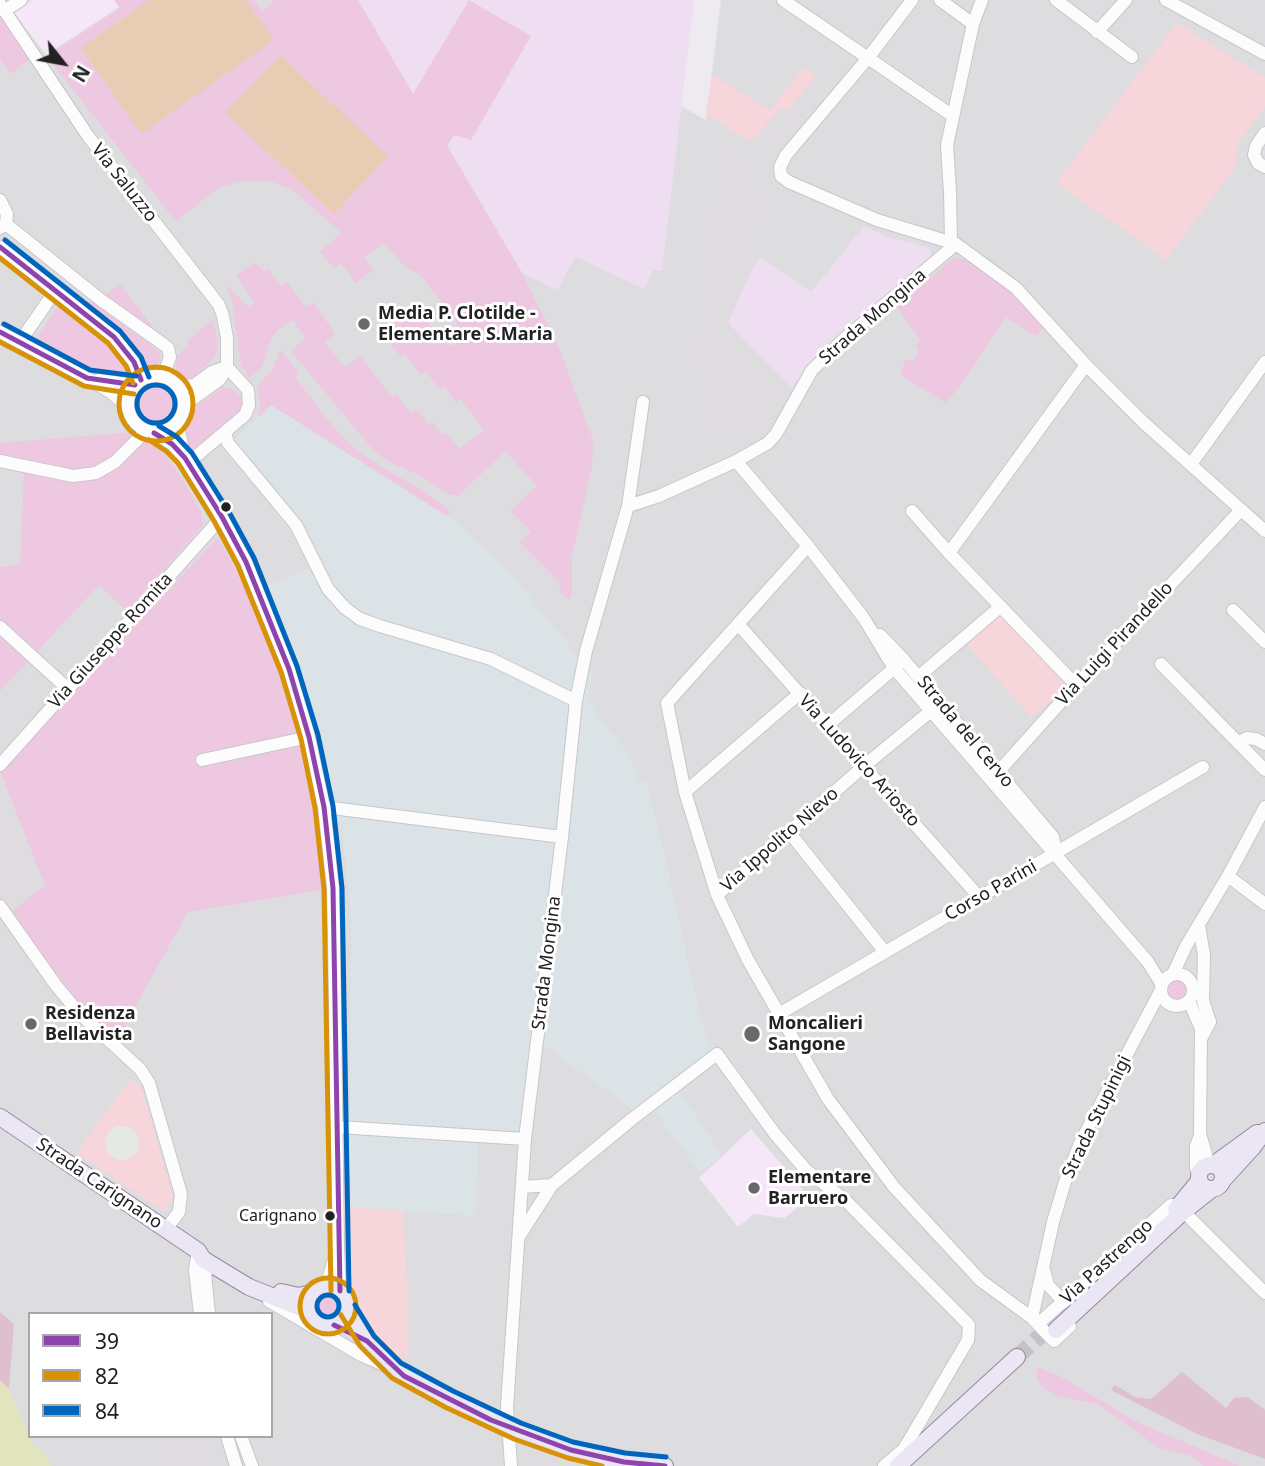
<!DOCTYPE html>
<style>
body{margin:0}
#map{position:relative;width:1265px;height:1466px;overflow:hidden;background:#edeaf0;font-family:"Noto Sans",sans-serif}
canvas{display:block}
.legend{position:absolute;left:28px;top:1312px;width:245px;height:126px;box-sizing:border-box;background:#fff;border:2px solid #a7a7a7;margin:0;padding:9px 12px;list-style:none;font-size:21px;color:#222}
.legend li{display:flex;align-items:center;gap:14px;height:35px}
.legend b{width:35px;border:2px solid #a7a7a7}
.north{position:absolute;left:28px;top:28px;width:70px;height:70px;-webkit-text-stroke:5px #fff;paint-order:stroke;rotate:121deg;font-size:19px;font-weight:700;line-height:28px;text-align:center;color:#222}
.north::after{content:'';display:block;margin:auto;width:24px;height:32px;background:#222;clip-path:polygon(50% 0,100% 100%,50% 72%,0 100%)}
</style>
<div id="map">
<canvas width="1265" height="1466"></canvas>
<ul class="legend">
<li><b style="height:9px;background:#8e44ad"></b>39</li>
<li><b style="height:9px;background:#d79205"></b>82</li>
<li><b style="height:9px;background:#0065bd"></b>84</li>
</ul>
<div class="north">N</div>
</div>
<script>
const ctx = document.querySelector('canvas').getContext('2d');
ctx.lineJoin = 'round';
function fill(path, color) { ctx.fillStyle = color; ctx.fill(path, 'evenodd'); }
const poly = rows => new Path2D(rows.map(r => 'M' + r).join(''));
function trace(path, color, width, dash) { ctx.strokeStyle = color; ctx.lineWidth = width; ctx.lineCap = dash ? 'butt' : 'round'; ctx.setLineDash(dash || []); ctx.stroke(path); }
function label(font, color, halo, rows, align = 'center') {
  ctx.font = font + ' "Noto Sans",sans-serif'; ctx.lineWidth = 6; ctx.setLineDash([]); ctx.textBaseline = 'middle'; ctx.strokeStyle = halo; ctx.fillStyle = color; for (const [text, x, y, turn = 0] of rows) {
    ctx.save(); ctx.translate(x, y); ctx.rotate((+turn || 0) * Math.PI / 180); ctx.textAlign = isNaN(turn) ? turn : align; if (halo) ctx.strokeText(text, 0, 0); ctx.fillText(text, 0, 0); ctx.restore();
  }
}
fill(poly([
 [0,0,489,0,706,120,721,0,1265,0,1265,1466,41,1466,9,1389,12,1327,0,1316],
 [30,1314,271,1314,271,1436,30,1436]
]), '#dddcdf');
fill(poly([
 [271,405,452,519,506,568,592,673,588,701,629,755,640,782,646,782,670,879,702,1024,714,1051,671,1079,722,1154,701,1173,654,1111,644,1118,542,1044,530,1142,479,1140,475,1216,349,1207,351,920,342,832,296,668,264,587,310,567,288,529,264,498,222,450]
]), '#dbe3e6');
fill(poly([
 [32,0,114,0,119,7,46,55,13,11],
 [751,1129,810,1198,784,1218,754,1214,738,1227,699,1178]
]), '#f5e7f8');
fill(poly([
 [358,0,694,0,662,271,653,270,644,289,576,257,557,290,522,273,447,145,454,135,413,94],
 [864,226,890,238,928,247,931,251,931,257,836,338,791,388,728,323,735,304,752,269,760,257,811,292]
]), '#efdef1');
fill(poly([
 [115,0,254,0,262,11,275,0,358,0,413,94,469,0,531,36,471,140,454,135,447,146,522,273,560,350,593,440,592,467,572,557,572,594,569,600,559,591,561,584,520,542,531,531,510,511,537,486,505,451,459,495,451,495,413,472,391,463,376,453,291,351,306,338,292,320,278,330,271,339,262,367,249,378,241,365,231,297,226,284,248,307,255,303,236,275,255,262,263,271,268,269,281,286,287,282,306,307,313,302,335,334,325,342,342,364,346,367,360,356,392,397,396,395,411,413,416,409,428,424,432,422,443,435,446,433,459,449,484,430,460,399,456,402,444,386,440,389,426,372,421,375,405,355,401,357,382,333,415,307,437,335,450,346,457,343,456,319,419,274,406,268,384,243,364,258,373,270,356,283,341,263,334,268,320,251,342,233,291,189,270,181,243,181,219,187,176,222,47,56,120,8],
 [0,14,30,59,10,74,0,59],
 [955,257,968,260,1009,289,1044,327,1036,336,1005,317,966,378,946,403,901,375,905,359,913,362,919,350,915,346,921,341,897,307],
 [120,284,160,336,103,297],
 [90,300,161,353,157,367,145,369,82,309],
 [59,305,107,340,131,372,129,381,114,382,34,341],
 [213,320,218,344,215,357,187,383,176,373,177,356,188,345,188,340],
 [280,350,298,372,295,377,334,428,358,451,376,464,424,491,450,511,447,516,271,405,259,417,260,402,257,386,273,369],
 '135 405a20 20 0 1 1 40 0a20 20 0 1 1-40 0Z',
 [223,387,231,388,241,397,242,403,239,413,193,451,182,436,184,427,195,407],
 [146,431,176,469,201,511,203,525,127,611,99,585,0,691,0,567,20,564,24,471,0,465,0,443],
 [218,538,289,669,334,809,333,888,188,912,114,1044,7,914,45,886,0,771,0,765],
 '1165 990a12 12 0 1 1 24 0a12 12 0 1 1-24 0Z',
 '316 1306a12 12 0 1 1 24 0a12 12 0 1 1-24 0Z',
 [1038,1367,1061,1377,1137,1422,1240,1466,1204,1466,1192,1456,1159,1448,1098,1404,1057,1396,1045,1389,1038,1381,1036,1372]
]), '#eec8e1');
fill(poly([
 [0,1312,14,1324,9,1389,0,1381],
 [1182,1372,1226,1408,1234,1398,1248,1397,1265,1410,1265,1459,1197,1434,1111,1390,1115,1385,1135,1397,1151,1399]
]), '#dfbfce');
fill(poly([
 [1177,23,1265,78,1265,107,1237,144,1236,166,1166,260,1056,183],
 [804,67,816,75,788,112,781,108,751,142,706,114,712,74,770,111],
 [1000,611,1067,686,1032,718,965,643],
 [130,1079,139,1085,144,1096,173,1197,167,1210,163,1211,76,1153],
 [349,1207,403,1211,408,1299,408,1360,392,1353,382,1343,360,1314,353,1296,349,1263]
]), '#f6d6da');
fill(poly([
 [149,0,246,0,274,40,141,134,81,48],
 [280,55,388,156,334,214,226,113]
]), '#e9ccb4');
fill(poly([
 [816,75,833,86,776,157,751,142,781,108,788,111],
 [709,129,759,156,756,177,758,181,795,195,783,201,775,211,760,257,752,269,728,323,791,388,773,425,760,438,744,448,732,450,694,431,691,423,695,399,700,398,704,369,683,367,706,189,701,187],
 [0,771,45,886,7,914,0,906],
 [1206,941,1215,941,1213,1000,1207,1001,1206,982,1193,974,1192,957,1206,957],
 [160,976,177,976,172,1051,145,1050,146,1040,138,1046,134,1052,124,1043,128,1036,146,1027,149,996,156,997,157,981],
 [164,1436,206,1436,217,1466,153,1466,159,1460,153,1445]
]), '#dedcdf');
fill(poly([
 '105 1143a17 17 0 1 1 34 0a17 17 0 1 1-34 0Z'
]), '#e5e9e5');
fill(poly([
 [0,1381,9,1389,35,1447,46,1455,52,1466,0,1466]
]), '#e1e4bd');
trace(poly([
 [1017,1357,1052,1325]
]), '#c4c2c7', 16, [16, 8]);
const minor = poly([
 [783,0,953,116],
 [912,0,868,58,786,155,780,167,781,176,789,182,877,220,956,244,1016,288,1086,365,1144,423,1265,531],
 [940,0,973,24],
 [1056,0,1132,57],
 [1166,0,1265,54],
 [0,4,88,136,219,305,223,316,227,338,227,367,219,380,191,400,184,410],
 [4,11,21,0],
 [1097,32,1126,0],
 [1265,133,1256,146,1254,155,1258,163,1265,167],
 [0,200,7,214,6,224],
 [0,228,6,224,101,300,163,344,168,348,170,357,163,377],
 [951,242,950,192,947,145,973,24,982,0],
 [0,247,114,337,134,362,141,380],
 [0,332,87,378,112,393,128,408],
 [26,333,55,291],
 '128 404a28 28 0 1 1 56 0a28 28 0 1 1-56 0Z',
 [98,380,135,385],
 [179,387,194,385,212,372,227,367],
 [177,423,185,458],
 [154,433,172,444,185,458,222,517,246,562,289,669,309,737,324,807,333,888,334,934,338,1249,340,1291],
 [225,433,228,443,296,525,328,589,345,608,360,619,380,626,491,659,576,701],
 [0,461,73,476,96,473,115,462,146,431],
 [736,461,808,546,863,617,894,668,1148,962,1162,985],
 [188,463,245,415,249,405,248,390,227,367],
 [1191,464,1265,362],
 [628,506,659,496,736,461,768,443,776,434,812,370,844,339,956,244],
 [912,511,949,553],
 [808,546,667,703,685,792,717,895,748,960,828,1099,894,1187,980,1280,1032,1318,1054,1341,1070,1326],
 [1233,610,1265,642],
 [738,624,980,898],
 [0,627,68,689],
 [880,635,904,660,1053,837,1056,853],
 [1161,664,1265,770],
 [918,677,1000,607],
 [1076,685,949,553,1086,365],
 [828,725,898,665],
 [1238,743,1247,738,1256,739,1265,744],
 [202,760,309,737],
 [0,765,222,517],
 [991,780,1076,685,1241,510],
 [685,792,800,693],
 [324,807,562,837],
 [789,832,885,952],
 [1228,876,1265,904],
 [717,895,864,766,937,706],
 [0,906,55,984,78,1012,140,1069,149,1083,181,1194,179,1212,166,1229],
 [1199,926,1204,955,1203,1001,1210,1022,1202,1037],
 '1161 990a16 16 0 1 1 32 0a16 16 0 1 1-32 0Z',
 [1173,974,1186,946,1228,876,1265,807],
 [1189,1001,1201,1029,1200,1134,1209,1165],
 [779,1014,1203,767],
 [338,1127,525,1139],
 [1199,1176,1196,1167,1196,1146,1199,1138],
 [522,1187,552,1185,632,1119,717,1054,775,1134,806,1170,845,1200,969,1325,968,1340,904,1449,884,1466],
 [520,1235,552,1185],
 [198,1251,195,1270,200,1314],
 [1044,1270,1048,1285,1064,1302],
 [326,1287,335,1256],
 [269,1301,361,1355,391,1368],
 [209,1314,205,1274,211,1264],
 [1032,1318,1053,1222,1065,1182,1080,1143,1161,990],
 [1038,1324,1171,1205,1178,1206,1265,1293],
 [227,1436,236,1466],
 [241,1436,252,1466],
 [511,1466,507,1407,525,1139,562,837,576,701,586,651,628,506,643,402]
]);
const major = poly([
 [0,1117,198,1251,203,1259,211,1264,249,1287,309,1311],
 [1213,1165,1257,1133],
 '1199 1177a12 12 0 1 1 24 0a12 12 0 1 1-24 0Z',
 [1222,1181,1253,1147,1265,1131],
 [1176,1209,1199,1181],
 '309 1306a19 19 0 1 1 38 0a19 19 0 1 1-38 0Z',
 [281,1292,299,1296,315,1292],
 [348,1310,367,1341,396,1370,449,1399,518,1431,571,1450,624,1462,665,1466],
 [1056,1330,1183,1212,1212,1189],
 [898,1466,1017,1357]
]);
trace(minor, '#c8c6c9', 14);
trace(major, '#9886a7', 18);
trace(minor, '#fcfcfd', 12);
trace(major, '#ebe6f3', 16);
trace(poly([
 [0,247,114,337,134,362,141,380],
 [0,332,87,378,135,385],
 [154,433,172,444,185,458,222,517,246,562,289,669,309,737,324,807,333,888,340,1291],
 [334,1325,367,1341,404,1376,491,1420,571,1450,624,1462,665,1466]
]), '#8e44ad', 5);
trace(poly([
 [0,258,108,343,126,366,133,383],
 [0,342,84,386,134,394],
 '119 404a37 37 0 1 1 74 0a37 37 0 1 1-74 0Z',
 [149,440,166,451,178,463,214,521,238,566,281,672,301,739,315,808,324,889,331,1291],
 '300 1306a28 28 0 1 1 56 0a28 28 0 1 1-56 0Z',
 [341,1315,360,1346,392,1378,445,1407,514,1439,568,1458,602,1466]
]), '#d79205', 5);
trace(poly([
 [5,240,120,331,141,357,149,377],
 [4,324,90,370,136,376],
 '137 404a19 19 0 1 1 38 0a19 19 0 1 1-38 0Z',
 [159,426,177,437,192,453,229,512,254,558,297,666,318,735,333,806,342,888,349,1291],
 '317 1306a11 11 0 1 1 22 0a11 11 0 1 1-22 0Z',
 [355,1305,374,1336,401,1363,453,1391,521,1423,573,1442,625,1453,666,1457]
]), '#0065bd', 5);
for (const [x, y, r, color] of [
 [364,324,7,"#69686a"],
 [226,507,6,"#222"],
 [31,1024,7,"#69686a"],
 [752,1034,9,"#69686a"],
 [754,1188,7,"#69686a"],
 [330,1216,6,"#222"]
]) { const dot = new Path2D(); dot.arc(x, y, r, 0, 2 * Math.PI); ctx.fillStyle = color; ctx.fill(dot); trace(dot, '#fff', 2.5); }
label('16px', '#222', '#fff', [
 ["Carignano",317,1216]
], 'right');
label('18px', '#222', '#fff', [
 ["Via Saluzzo",124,183,52],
 ["Strada Mongina",873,317,-41],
 ["Via Giuseppe Romita",111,641,-48],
 ["Via Luigi Pirandello",1115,644,-47],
 ["Strada del Cervo",965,732,50],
 ["Via Ludovico Ariosto",859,761,48],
 ["Via Ippolito Nievo",780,840,-41],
 ["Corso Parini",991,891,-30],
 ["Strada Mongina",547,963,-83],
 ["Strada Stupinigi",1097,1117,-64],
 ["Strada Carignano",99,1184,34],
 ["Via Pastrengo",1107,1262,-42]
]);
label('bold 18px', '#222', '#fff', [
 ["Media P. Clotilde -",378,314],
 ["Elementare S.Maria",378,335],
 ["Residenza",45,1014],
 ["Bellavista",45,1035],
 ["Moncalieri",768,1024],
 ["Sangone",768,1045],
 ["Elementare",768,1178],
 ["Barruero",768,1199]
], 'left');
</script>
